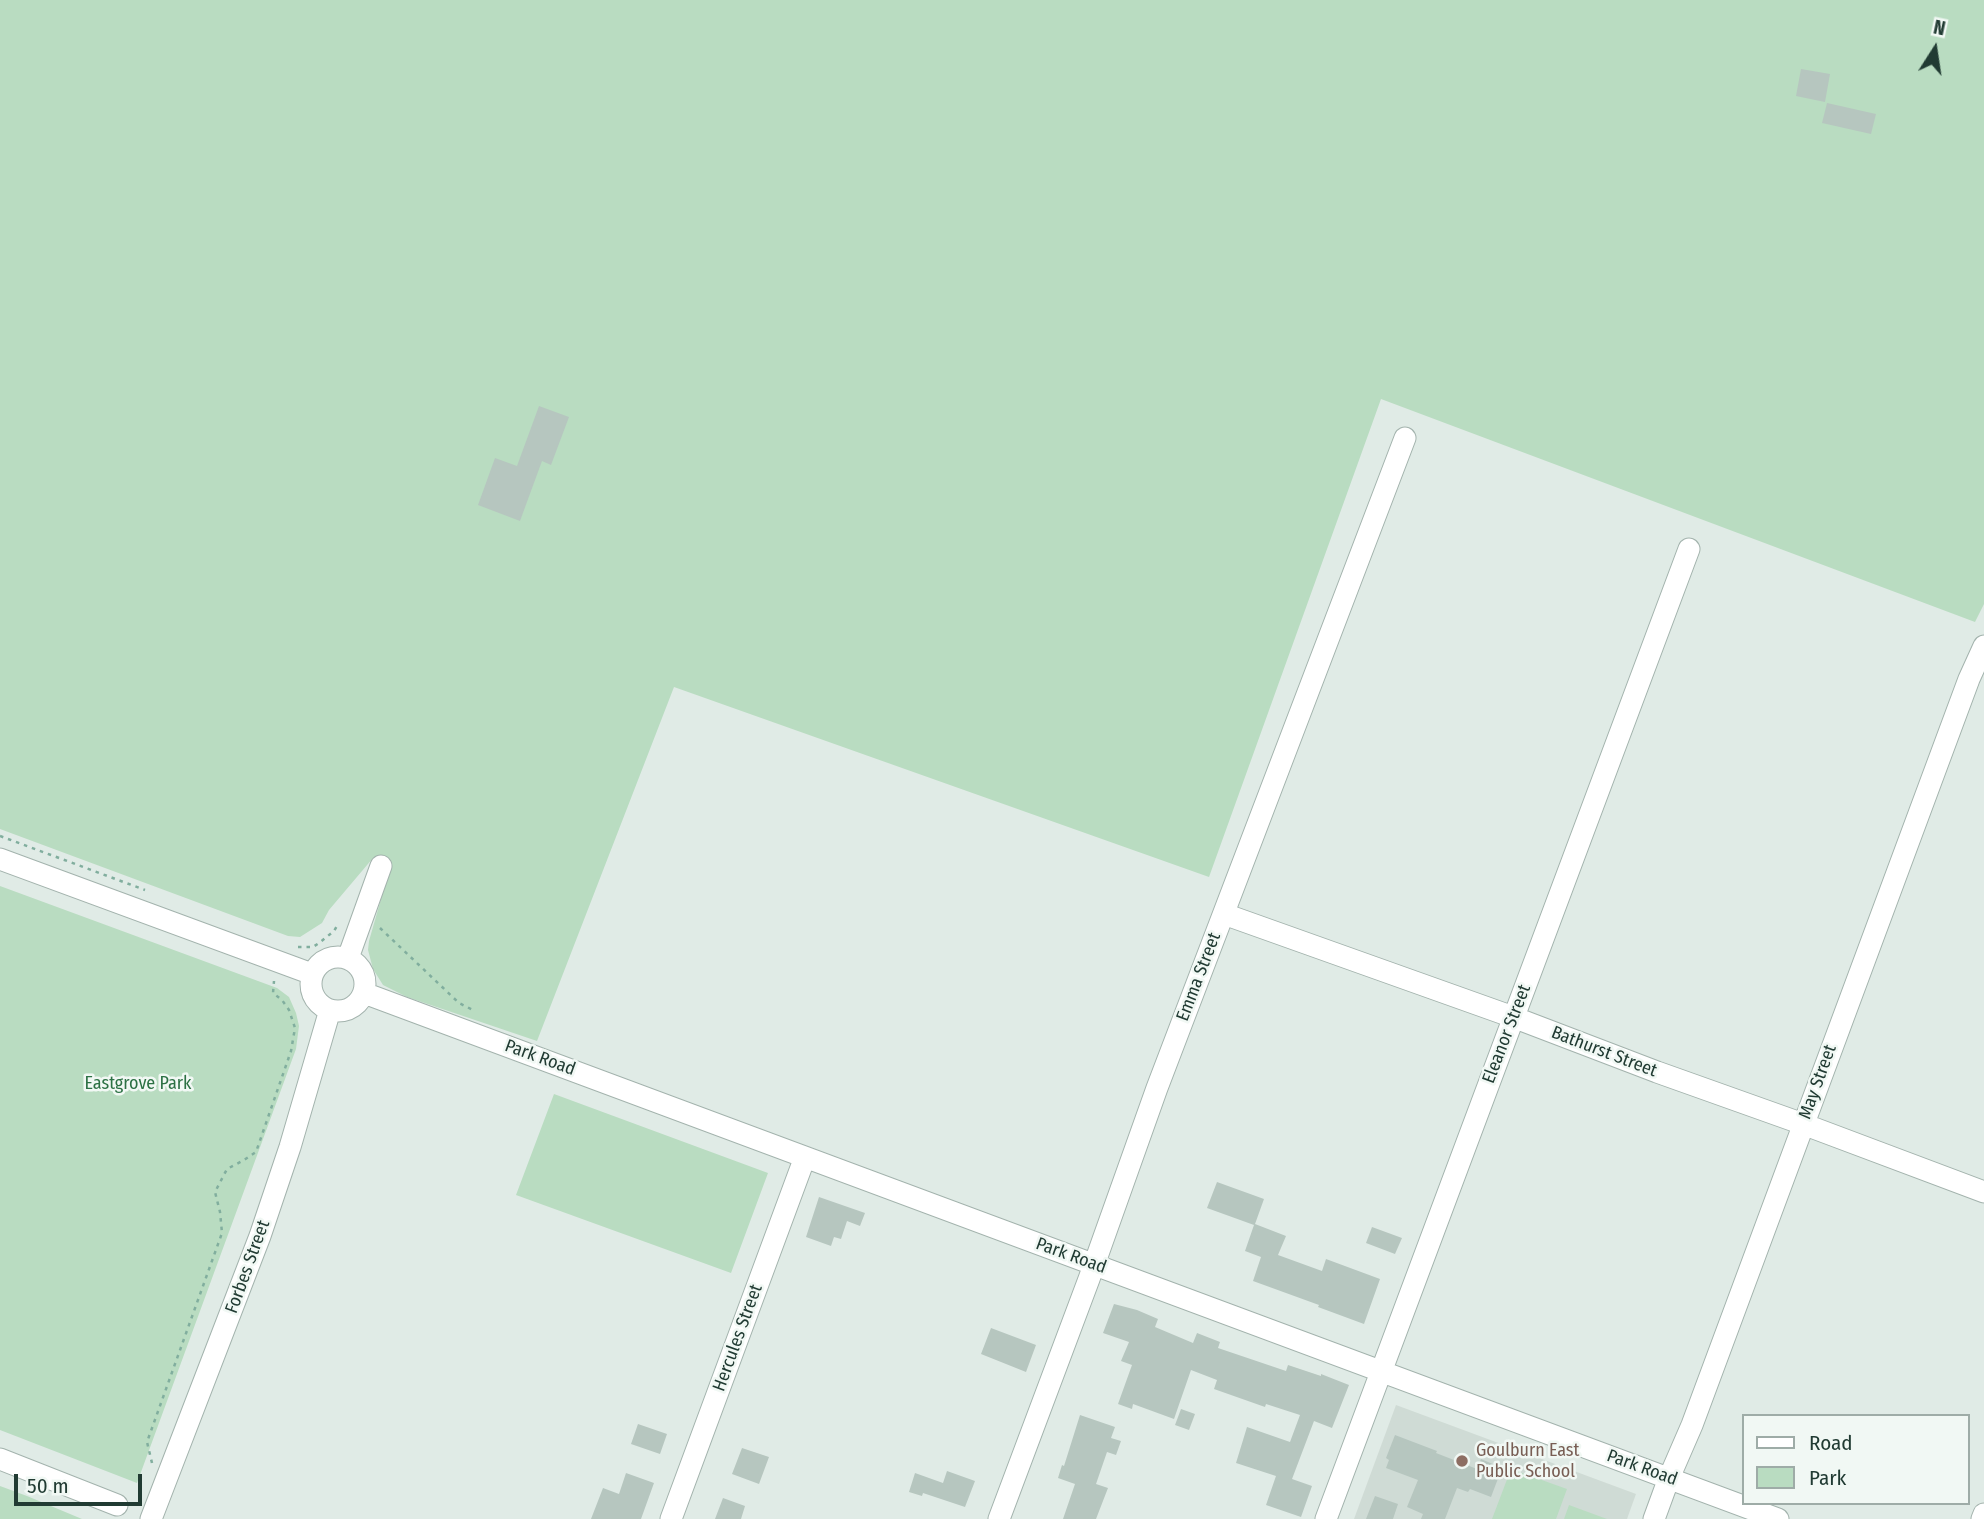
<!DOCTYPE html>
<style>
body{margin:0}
#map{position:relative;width:1984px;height:1519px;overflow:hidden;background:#e0ebe6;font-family:"Fira Sans Condensed",sans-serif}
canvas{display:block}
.legend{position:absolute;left:1742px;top:1414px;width:228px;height:91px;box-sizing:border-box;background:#f1f8f4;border:2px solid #9eaca7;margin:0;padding:9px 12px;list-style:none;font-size:21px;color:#213b33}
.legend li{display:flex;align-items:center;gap:14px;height:35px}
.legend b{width:35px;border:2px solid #9eaca7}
.north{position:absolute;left:1900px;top:14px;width:70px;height:70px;-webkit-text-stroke:5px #f1f8f4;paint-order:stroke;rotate:12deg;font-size:19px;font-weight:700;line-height:28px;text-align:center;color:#213b33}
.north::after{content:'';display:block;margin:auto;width:24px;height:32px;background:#213b33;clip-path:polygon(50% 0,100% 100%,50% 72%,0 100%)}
.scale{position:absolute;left:14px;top:1474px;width:128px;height:32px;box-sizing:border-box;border:4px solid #213b33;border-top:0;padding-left:9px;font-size:21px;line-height:24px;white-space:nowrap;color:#213b33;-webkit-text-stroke:5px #f1f8f4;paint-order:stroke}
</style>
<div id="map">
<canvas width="1984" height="1519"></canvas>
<ul class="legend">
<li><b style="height:9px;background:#fff"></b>Road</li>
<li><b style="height:19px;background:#b9dcc1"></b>Park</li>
</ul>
<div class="north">N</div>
<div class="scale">50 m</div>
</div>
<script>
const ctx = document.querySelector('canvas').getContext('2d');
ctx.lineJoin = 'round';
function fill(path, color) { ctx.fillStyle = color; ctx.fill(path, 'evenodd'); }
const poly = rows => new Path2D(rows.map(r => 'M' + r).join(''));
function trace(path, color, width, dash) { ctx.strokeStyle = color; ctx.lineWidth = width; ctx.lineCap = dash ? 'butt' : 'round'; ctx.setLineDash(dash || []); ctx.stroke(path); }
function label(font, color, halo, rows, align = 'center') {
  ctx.font = font + ' "Fira Sans Condensed",sans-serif'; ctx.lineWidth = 5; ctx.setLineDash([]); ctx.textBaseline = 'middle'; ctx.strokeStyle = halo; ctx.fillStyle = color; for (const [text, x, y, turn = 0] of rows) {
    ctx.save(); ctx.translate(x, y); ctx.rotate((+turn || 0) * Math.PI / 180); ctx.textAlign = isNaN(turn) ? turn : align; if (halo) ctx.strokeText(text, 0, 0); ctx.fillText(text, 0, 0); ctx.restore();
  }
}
fill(poly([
 [1396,1405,1636,1494,1627,1519,1354,1519]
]), '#cfdbd5');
fill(poly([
 [0,0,1984,0,1984,604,1975,622,1381,399,1209,877,674,687,537,1041,407,997,383,985,373,969,368,950,369,941,391,864,373,858,329,910,322,923,300,937,288,936,0,829],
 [0,886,277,988,289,997,296,1013,299,1026,296,1049,137,1483,0,1430],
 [554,1094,768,1173,731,1273,516,1195],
 [1511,1469,1567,1489,1556,1519,1492,1519],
 [0,1486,27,1496,82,1519,0,1519],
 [1569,1505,1607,1519,1564,1519]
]), '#b9dcc1');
fill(poly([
 [1801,69,1830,74,1825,102,1796,96],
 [1827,103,1876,114,1871,134,1822,123],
 [539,406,569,417,551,465,542,461,520,521,478,505,495,458,517,466],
 [1217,1182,1264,1199,1255,1224,1286,1236,1278,1255,1322,1271,1326,1259,1380,1279,1364,1324,1318,1307,1319,1305,1253,1281,1261,1257,1245,1251,1254,1225,1207,1208],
 [819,1197,865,1213,860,1226,847,1221,841,1239,834,1237,831,1246,806,1237],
 [1372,1227,1402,1238,1395,1254,1366,1243],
 [1114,1304,1137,1310,1158,1319,1155,1327,1193,1343,1197,1333,1220,1342,1218,1348,1286,1371,1288,1365,1321,1376,1321,1374,1349,1385,1332,1428,1314,1421,1292,1479,1312,1486,1301,1517,1266,1505,1276,1476,1236,1463,1247,1427,1290,1442,1300,1415,1266,1404,1265,1407,1214,1389,1217,1380,1191,1370,1174,1419,1133,1404,1132,1409,1118,1404,1132,1365,1121,1361,1129,1342,1103,1333],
 [991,1328,1036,1345,1026,1372,981,1354],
 [1181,1409,1195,1414,1189,1430,1175,1425],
 [1080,1415,1115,1427,1111,1438,1121,1441,1116,1455,1107,1452,1096,1484,1108,1488,1096,1519,1063,1519,1075,1484,1058,1478,1062,1465,1064,1466],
 [638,1424,667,1434,660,1454,631,1444],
 [1395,1435,1437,1451,1436,1453,1477,1469,1481,1459,1502,1468,1491,1497,1470,1489,1468,1492,1457,1488,1445,1519,1421,1519,1423,1514,1407,1507,1418,1480,1386,1468,1389,1460,1386,1458],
 [742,1448,769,1457,759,1484,732,1474],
 [947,1471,975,1481,965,1507,923,1493,922,1496,909,1492,915,1473,943,1483],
 [626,1473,654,1483,641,1519,591,1519,603,1488,619,1494],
 [1375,1496,1398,1504,1393,1519,1366,1519],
 [723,1498,745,1506,741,1519,715,1519]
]), '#b6c6bf');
const minor = poly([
 [0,859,312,974],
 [1224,914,1513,1017,1657,1072,1803,1124,1984,1192],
 '311 984a27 27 0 1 1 54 0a27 27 0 1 1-54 0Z',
 [348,958,381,866],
 [364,993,1778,1519],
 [0,1459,117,1505],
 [151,1519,260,1236,290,1147,330,1010],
 [671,1519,805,1157],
 [999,1519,1089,1279,1157,1088,1405,438],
 [1326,1519,1689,549],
 [1654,1519,1669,1478,1692,1425,1969,679,1984,646],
 [1982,1519,1984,1514]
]);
trace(minor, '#a3b3ad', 23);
trace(poly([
 [0,836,145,890],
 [380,928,459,1003,475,1011],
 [298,947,313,947,319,943,334,931,338,924],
 [152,1463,147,1442,222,1233,220,1212,215,1192,227,1169,244,1160,256,1152,291,1051,295,1028,289,1010,282,1000,273,993,274,981]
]), '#81ae9e', 2.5, [3.5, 5]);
trace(minor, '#fff', 21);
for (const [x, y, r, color] of [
 [1462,1461,7,"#8d6e63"]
]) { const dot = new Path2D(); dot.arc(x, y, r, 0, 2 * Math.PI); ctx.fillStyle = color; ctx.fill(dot); trace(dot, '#f1f8f4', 2.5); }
label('18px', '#213b33', '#f1f8f4', [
 ["Emma Street",1199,977,-69],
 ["Eleanor Street",1507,1034,-69],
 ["Bathurst Street",1604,1052,21],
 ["Park Road",540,1058,20],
 ["May Street",1818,1082,-70],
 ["Park Road",1071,1256,20],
 ["Forbes Street",248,1267,-70],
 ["Hercules Street",738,1338,-70],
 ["Park Road",1642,1468,20]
]);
label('18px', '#2c7144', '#f1f8f4', [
 ["Eastgrove Park",138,1084]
]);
label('18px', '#785e54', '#f1f8f4', [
 ["Goulburn East",1476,1451],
 ["Public School",1476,1472]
], 'left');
</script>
